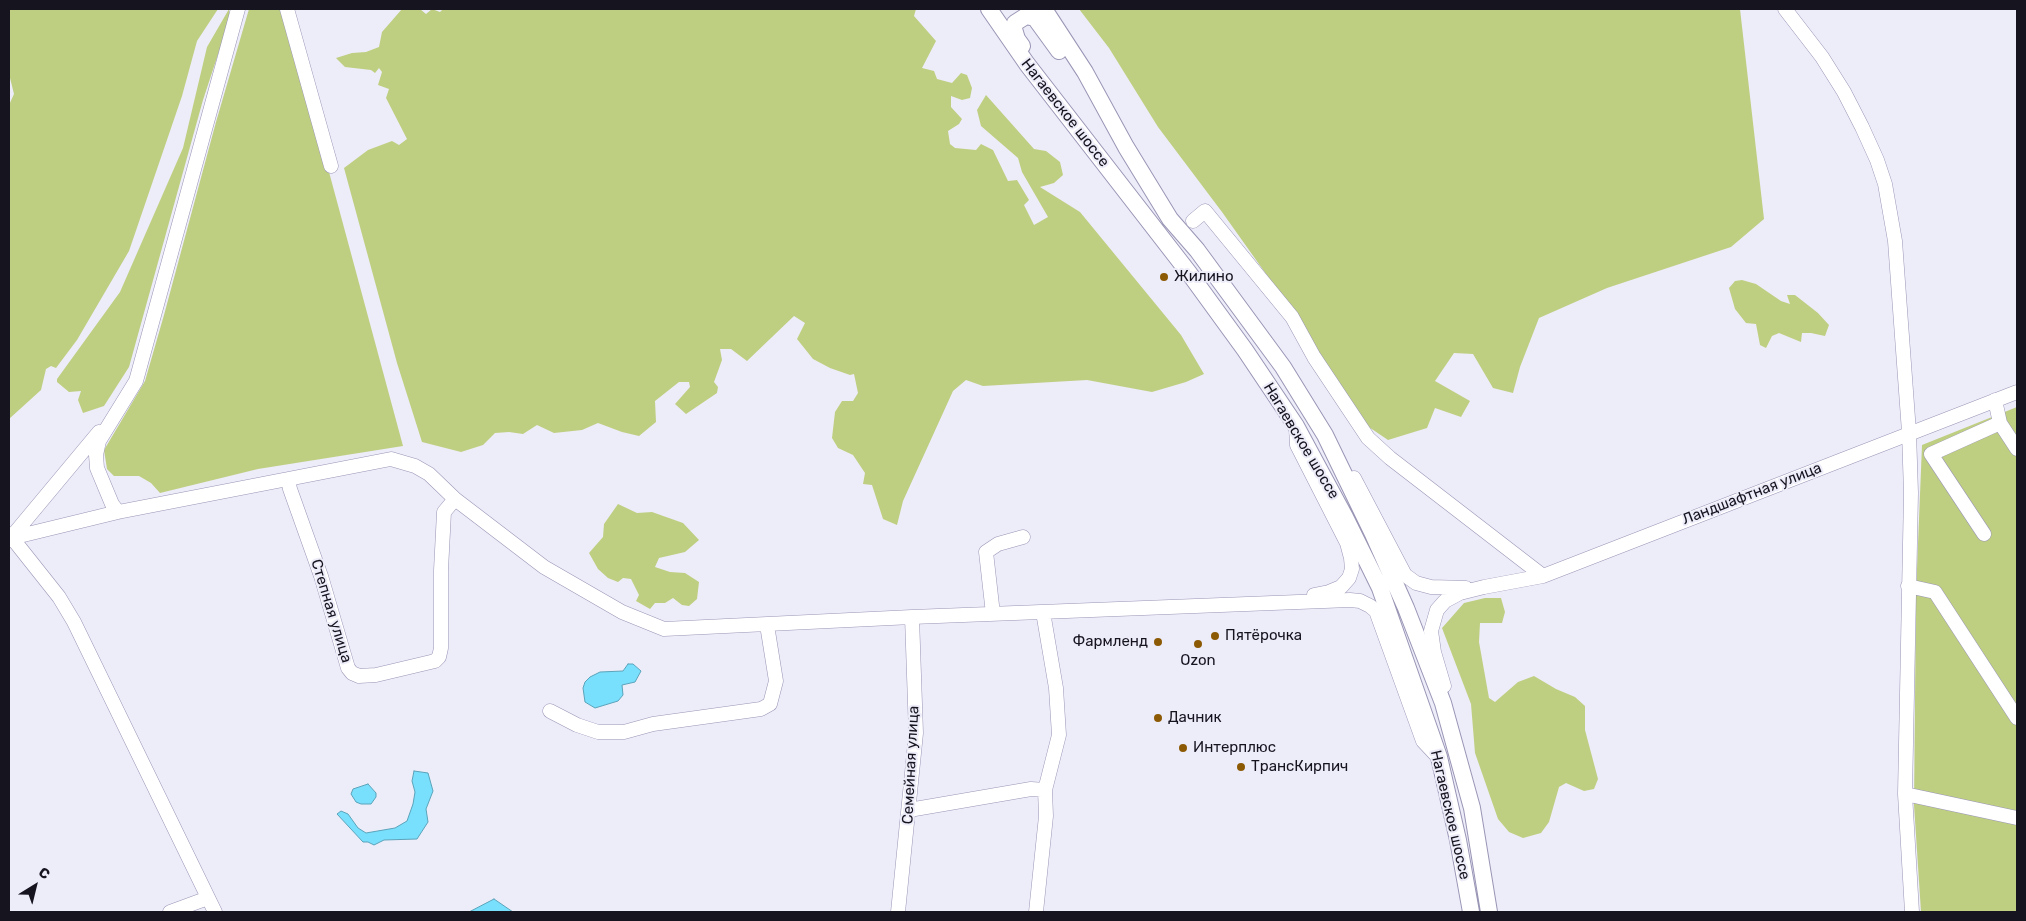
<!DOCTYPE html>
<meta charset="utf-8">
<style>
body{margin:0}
#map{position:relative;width:2026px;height:921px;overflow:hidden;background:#edecf9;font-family:Rubik,sans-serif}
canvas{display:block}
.frame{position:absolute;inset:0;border:10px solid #16141f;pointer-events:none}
.north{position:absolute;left:10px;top:861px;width:50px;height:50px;-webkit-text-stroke:4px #edecf9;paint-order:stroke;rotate:36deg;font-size:14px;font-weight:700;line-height:20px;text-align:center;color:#16141f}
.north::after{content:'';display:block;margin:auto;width:18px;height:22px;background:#16141f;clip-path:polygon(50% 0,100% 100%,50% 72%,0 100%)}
</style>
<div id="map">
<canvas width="2026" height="921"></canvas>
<div class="frame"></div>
<div class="north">С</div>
</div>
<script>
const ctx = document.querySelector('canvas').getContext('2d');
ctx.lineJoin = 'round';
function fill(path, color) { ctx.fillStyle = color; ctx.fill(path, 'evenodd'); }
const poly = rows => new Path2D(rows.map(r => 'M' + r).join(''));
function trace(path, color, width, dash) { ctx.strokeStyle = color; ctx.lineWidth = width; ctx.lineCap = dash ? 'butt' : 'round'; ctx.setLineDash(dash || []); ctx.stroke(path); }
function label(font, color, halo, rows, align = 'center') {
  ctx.font = font + ' Rubik,sans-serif'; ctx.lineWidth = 4; ctx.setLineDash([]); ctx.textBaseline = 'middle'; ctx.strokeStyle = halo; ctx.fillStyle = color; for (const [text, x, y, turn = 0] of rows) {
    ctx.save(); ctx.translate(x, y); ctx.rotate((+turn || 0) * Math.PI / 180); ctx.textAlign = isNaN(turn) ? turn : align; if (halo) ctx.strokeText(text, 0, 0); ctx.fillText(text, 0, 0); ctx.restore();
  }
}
fill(poly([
 [9,9,218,9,197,41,182,96,129,251,77,340,56,368,51,366,46,369,41,390,9,419,9,105,14,94,9,74],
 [229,9,230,18,203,100,129,367,104,406,83,413,78,400,81,391,69,392,57,382,57,379,120,292,183,148,207,47],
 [249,9,285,9,403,446,258,469,160,493,151,483,139,476,114,476,107,469,104,450,145,381,164,315,216,122],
 [402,9,420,9,426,14,432,9,440,12,443,9,916,9,914,16,936,41,922,68,934,71,937,79,952,83,961,73,967,75,972,88,970,98,962,100,951,96,951,107,962,119,959,124,948,131,950,144,955,148,976,150,981,144,993,150,1008,181,1017,180,1029,200,1024,205,1034,225,1048,217,1022,172,1018,158,981,126,977,110,986,95,1034,149,1046,151,1060,162,1063,175,1054,183,1040,187,1080,212,1181,335,1204,374,1186,382,1152,392,1087,380,983,386,966,380,953,391,903,501,897,525,883,519,872,485,863,484,865,473,853,455,838,448,832,438,835,412,842,401,853,401,858,393,854,374,850,375,830,368,813,359,797,339,805,323,794,316,747,361,731,349,720,349,722,360,714,382,718,387,717,393,686,414,675,404,690,387,689,382,679,382,655,401,656,422,639,436,622,432,598,423,582,430,554,433,537,425,523,434,509,432,495,433,483,445,461,452,422,442,397,363,344,168,368,150,392,141,399,145,407,139,386,98,389,89,378,85,382,72,379,68,375,73,371,70,345,67,336,58,352,53,366,52,379,47,382,32],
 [1079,9,1740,9,1764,219,1731,247,1607,288,1539,318,1520,367,1513,393,1493,388,1473,354,1454,353,1435,381,1470,401,1461,417,1435,408,1427,428,1388,440,1360,421,1298,319,1222,212,1158,127,1109,48],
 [1742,280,1756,284,1781,301,1790,304,1787,295,1795,295,1818,313,1829,325,1825,336,1811,333,1802,333,1801,342,1779,333,1772,336,1766,348,1760,345,1756,324,1746,323,1735,309,1729,288,1735,281],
 [2017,407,2017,912,1921,912,1914,805,1916,593,1922,445],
 [618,504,637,513,652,512,683,523,699,540,685,552,659,558,655,567,670,572,685,573,699,582,697,599,689,606,682,605,673,598,665,603,655,603,650,609,636,601,639,595,631,579,623,578,618,582,608,578,598,569,589,553,603,537,604,524],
 [1485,598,1501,598,1505,612,1502,623,1480,623,1479,642,1489,698,1495,702,1518,682,1534,676,1556,689,1575,697,1585,706,1585,730,1598,779,1594,789,1584,791,1566,783,1559,787,1549,822,1541,833,1523,838,1509,832,1498,819,1475,753,1471,704,1442,628,1464,603]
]), '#bfcf81');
const water = poly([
 [628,664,633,664,641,671,635,682,622,685,623,695,618,701,595,708,585,702,583,688,585,682,590,677,600,672,623,671,628,664],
 [414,771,428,773,433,791,426,809,428,822,417,839,384,840,374,845,368,842,363,842,337,814,341,811,348,814,358,828,366,833,395,828,407,821,413,804,415,792,412,781,414,771],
 [368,784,376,793,376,797,371,804,361,804,356,802,351,794,353,789,368,784],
 [494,899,513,912,469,912,494,899]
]);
fill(water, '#78e0fc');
trace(water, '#5ba3ba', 1);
const minor = poly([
 [287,9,331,166],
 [1785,9,1822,57,1844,92,1862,127,1877,160,1885,184,1895,241,1909,432,1911,493,1905,794,1912,912],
 [1193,221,1205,211,1292,317,1314,357,1368,438,1390,458,1543,576],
 [1995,400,2000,423,2017,449],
 [1296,426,1297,445,1347,543,1351,558,1352,569,1349,578,1341,587,1329,592,1314,595],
 [1354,478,1405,575,1416,583,1431,587,1466,588],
 [288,479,290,489,321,576,348,668,352,673,359,676,376,675,435,661,439,657,441,648,441,570,444,512,455,499],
 [118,512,112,504,97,468,96,455,99,441,136,381,238,9],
 [9,534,59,597,74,622,215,912],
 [1984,534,1931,454,2000,423],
 [11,538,118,512,391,459,415,466,429,474,455,499,544,567,622,612,664,629,912,617,1350,600,1360,601,1370,606,1376,611,1423,741,1438,757],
 [9,540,99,432],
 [1908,586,1935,592,2017,718],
 [993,614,986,552,998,544,1023,537],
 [1444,686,1434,652,1431,631,1437,610,1445,601,1460,593,1484,587,1543,576,2017,392],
 [550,711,577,725,598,732,624,732,653,724,761,709,770,704,776,681,767,625],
 [1905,794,2017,818],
 [909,810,1031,789,1045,790],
 [170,912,208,898],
 [898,912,916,733,912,617],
 [1036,912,1046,816,1045,790,1059,735,1056,688,1043,612]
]);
const major = poly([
 [989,9,1027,64,1189,273,1245,350,1296,426,1345,517,1380,588,1439,757,1458,840,1471,912],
 [1044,9,1085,72,1126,147,1170,219,1197,250,1283,367,1325,435,1373,534,1406,608,1443,703,1472,808,1489,912],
 [1022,46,1017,39,1014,29,1015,23,1026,16,1035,18,1059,51]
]);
trace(minor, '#9995b5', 15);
trace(major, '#9995b5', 18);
trace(minor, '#fff', 14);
trace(major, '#fff', 16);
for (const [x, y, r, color] of [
 [1164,277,5,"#8c5a05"],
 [1215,636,5,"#8c5a05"],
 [1158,642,5,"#8c5a05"],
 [1198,644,5,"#8c5a05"],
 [1158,718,5,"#8c5a05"],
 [1183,748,5,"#8c5a05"],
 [1241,767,5,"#8c5a05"]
]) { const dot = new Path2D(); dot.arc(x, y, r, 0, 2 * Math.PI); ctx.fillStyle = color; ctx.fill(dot); trace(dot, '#edecf9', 2); }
label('15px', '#16141f', '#edecf9', [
 ["Нагаевское шоссе",1065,113,52],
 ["Нагаевское шоссе",1301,441,59],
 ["Ландшафтная улица",1752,494,-21],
 ["Степная улица",331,611,73],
 ["Семейная улица",911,765,-87],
 ["Нагаевское шоссе",1450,815,77]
]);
label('15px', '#16141f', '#edecf9', [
 ["Жилино",1174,277],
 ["Пятёрочка",1225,636],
 ["Фармленд",1148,642,"right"],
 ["Ozon",1198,661,"center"],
 ["Дачник",1168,718],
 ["Интерплюс",1193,748],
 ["ТрансКирпич",1251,767]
], 'left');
</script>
